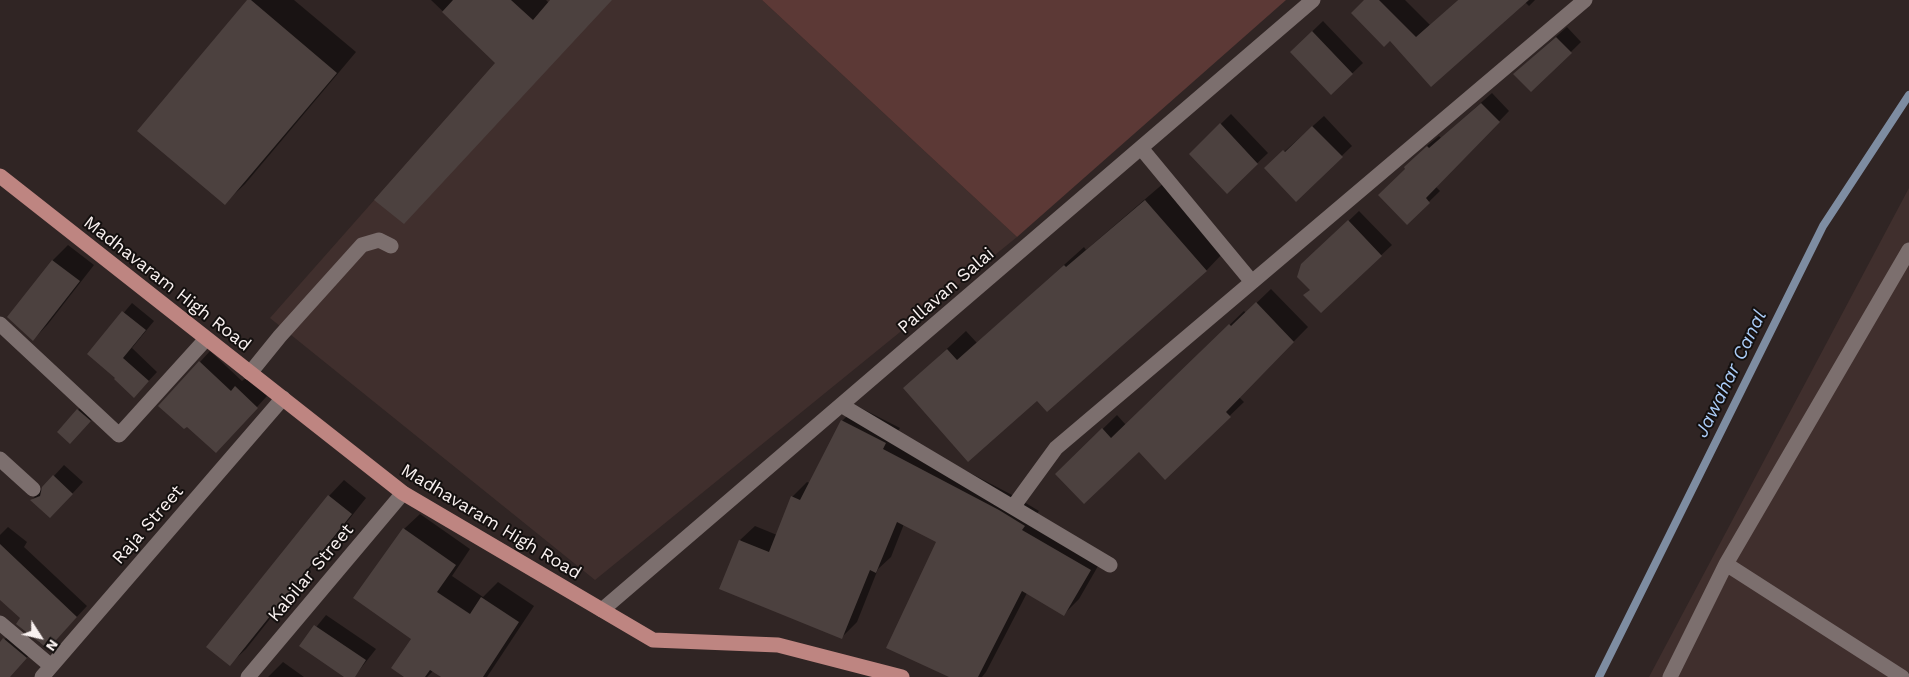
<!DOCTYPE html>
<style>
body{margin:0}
#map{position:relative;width:1909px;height:677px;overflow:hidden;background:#302524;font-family:"Work Sans",sans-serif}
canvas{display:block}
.north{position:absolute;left:15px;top:612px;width:50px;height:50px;-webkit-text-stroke:4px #14100f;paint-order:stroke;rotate:125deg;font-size:14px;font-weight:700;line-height:20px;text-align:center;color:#f9f1f0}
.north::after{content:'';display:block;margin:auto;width:18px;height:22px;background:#f9f1f0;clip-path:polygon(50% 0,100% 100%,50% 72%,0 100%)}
</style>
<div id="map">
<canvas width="1909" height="677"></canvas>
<div class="north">N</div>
</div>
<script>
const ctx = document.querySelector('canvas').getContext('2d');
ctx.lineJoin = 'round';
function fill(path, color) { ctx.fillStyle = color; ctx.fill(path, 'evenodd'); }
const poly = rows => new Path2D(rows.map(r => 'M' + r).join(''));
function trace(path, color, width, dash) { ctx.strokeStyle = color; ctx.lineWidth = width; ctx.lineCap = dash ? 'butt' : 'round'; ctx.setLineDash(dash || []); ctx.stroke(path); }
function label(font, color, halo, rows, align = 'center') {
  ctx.font = font + ' "Work Sans",sans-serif'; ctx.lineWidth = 4; ctx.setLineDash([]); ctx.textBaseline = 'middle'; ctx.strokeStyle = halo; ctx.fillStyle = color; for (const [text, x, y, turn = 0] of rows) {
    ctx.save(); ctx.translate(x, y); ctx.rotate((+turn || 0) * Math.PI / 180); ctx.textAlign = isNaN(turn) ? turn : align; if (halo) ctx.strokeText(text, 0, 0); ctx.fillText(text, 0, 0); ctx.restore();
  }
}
fill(poly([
 [551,0,762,0,1017,237,595,580,270,318],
 [1909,188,1909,677,1649,677]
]), '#402f2d');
fill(poly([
 [762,0,1286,0,1017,237]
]), '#5c3936');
fill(poly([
 [249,0,294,0,356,52,245,184,225,203],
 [431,0,546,0,549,3,552,0,611,0,497,63],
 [1366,0,1405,0,1430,25,1458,0,1535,0,1529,6,1525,2,1431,85],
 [1323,21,1363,63,1331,94,1291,52],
 [1567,27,1581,42,1531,91,1514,74],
 [1492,93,1509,111,1436,187,1440,191,1407,223,1407,169,1428,145,1439,136,1441,138],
 [1231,114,1268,153,1227,192,1190,154],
 [1324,116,1352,146,1296,200,1266,168],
 [1165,182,1224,252,1206,271,1037,399,905,388,966,331,977,343,1084,247,1086,250],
 [1359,211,1392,245,1321,312,1311,289,1314,254],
 [68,245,94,265,48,324,33,340,8,317,53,260],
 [1271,289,1308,327,1239,397,1244,402,1165,478,1139,450,1071,460,1117,415,1126,425,1244,311,1246,313],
 [132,303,154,321,132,348,157,372,143,387,117,377,89,354],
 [210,351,242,381,247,377,267,396,226,441,200,362],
 [83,405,95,416,75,437,58,431],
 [857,406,900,428,896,434,1014,496,1039,511,1036,515,1105,554,1079,599,1064,614,1027,593,986,672,982,677,950,677,937,541,904,524,891,557,878,569,857,622,842,637,740,540,755,526,777,535,792,497,807,482,810,483,842,421],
 [64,465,83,482,61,506,32,500],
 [344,480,366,498,246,649,230,664,329,496],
 [420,514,470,549,452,576,483,597,498,582,534,606,487,677,443,677,434,670,427,677,407,677,413,639,404,529],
 [8,527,27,542,24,547,87,606,58,637,40,643,18,624,22,618,0,598,0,535],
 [326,615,376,649,354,677,347,677,301,646],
 [15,629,37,647,8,677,4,677,0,673,0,644],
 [283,662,304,677,268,677]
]), '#0007');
trace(poly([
 [1599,677,1823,226,1909,95]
]), '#7e8da2', 8);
fill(poly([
 [247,0,251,0,337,73,225,205,137,131],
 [453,0,511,0,533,20,550,0,612,0,404,224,374,200,495,63,442,12],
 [1364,0,1379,0,1416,37,1458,0,1529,0,1431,87,1390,41,1384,47,1351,13],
 [1312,31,1353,74,1331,95,1290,52],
 [1556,37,1572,53,1531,92,1513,74],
 [1481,103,1500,122,1426,198,1430,203,1407,225,1378,195,1405,169,1404,167,1416,156,1427,146,1429,148],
 [1220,123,1258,164,1227,194,1189,154],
 [1312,126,1343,157,1296,202,1264,168,1283,150,1285,152],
 [1145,200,1207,271,1047,412,1037,401,968,462,903,388,947,349,957,360,1064,265,1066,267],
 [1348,220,1382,256,1321,313,1303,295,1310,290,1297,277,1301,264],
 [52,260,80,281,33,341,7,317],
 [1256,302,1294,342,1226,412,1231,417,1165,480,1139,452,1084,504,1055,474,1102,428,1111,438,1229,324,1231,326],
 [122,311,146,330,123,358,149,381,134,398,114,379,115,378,87,354],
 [199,361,231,391,235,386,258,408,216,453,187,427,184,429,158,406],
 [77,409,91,421,70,444,57,432],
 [841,420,886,443,883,449,999,510,1025,526,1022,530,1091,570,1064,616,1022,591,978,677,949,677,886,648,936,542,897,522,876,573,870,570,842,639,719,589,739,540,769,552,791,496,800,500],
 [53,475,73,494,50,518,30,500,40,496,42,487],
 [328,495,352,514,230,666,206,647],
 [403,528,456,565,437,592,470,614,481,597,519,622,483,677,441,677,430,670,425,677,404,677,391,668,411,639,353,598],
 [0,544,77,617,48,649,16,624,20,618,0,600],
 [314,625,366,660,355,677,344,677,299,646],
 [3,638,27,658,10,677,0,677,0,642]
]), '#4c413f');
trace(poly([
 [1141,148,1252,282],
 [0,324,119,435,206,339],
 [250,373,280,336,362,245,379,240,391,246],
 [841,405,1110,565],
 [0,459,33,489],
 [1013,507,1056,448,1585,0],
 [1726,564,1902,677],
 [602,610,1313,0],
 [0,623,51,666],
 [42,677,283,398],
 [248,677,403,493],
 [1670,677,1726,564,1909,250]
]), '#7c6f6e', 15);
trace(poly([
 [0,176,403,493,653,640,778,645,902,677]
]), '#be8581', 15);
label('18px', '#f9f1f0', '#14100f', [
 ["Madhavaram High Road",167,284,38],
 ["Pallavan Salai",946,291,-41],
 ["Madhavaram High Road",491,522,31],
 ["Raja Street",148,525,-49],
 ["Kabilar Street",311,573,-50]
]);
label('italic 19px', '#abccf7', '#14100f', [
 ["Jawahar Canal",1731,374,-64]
]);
</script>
